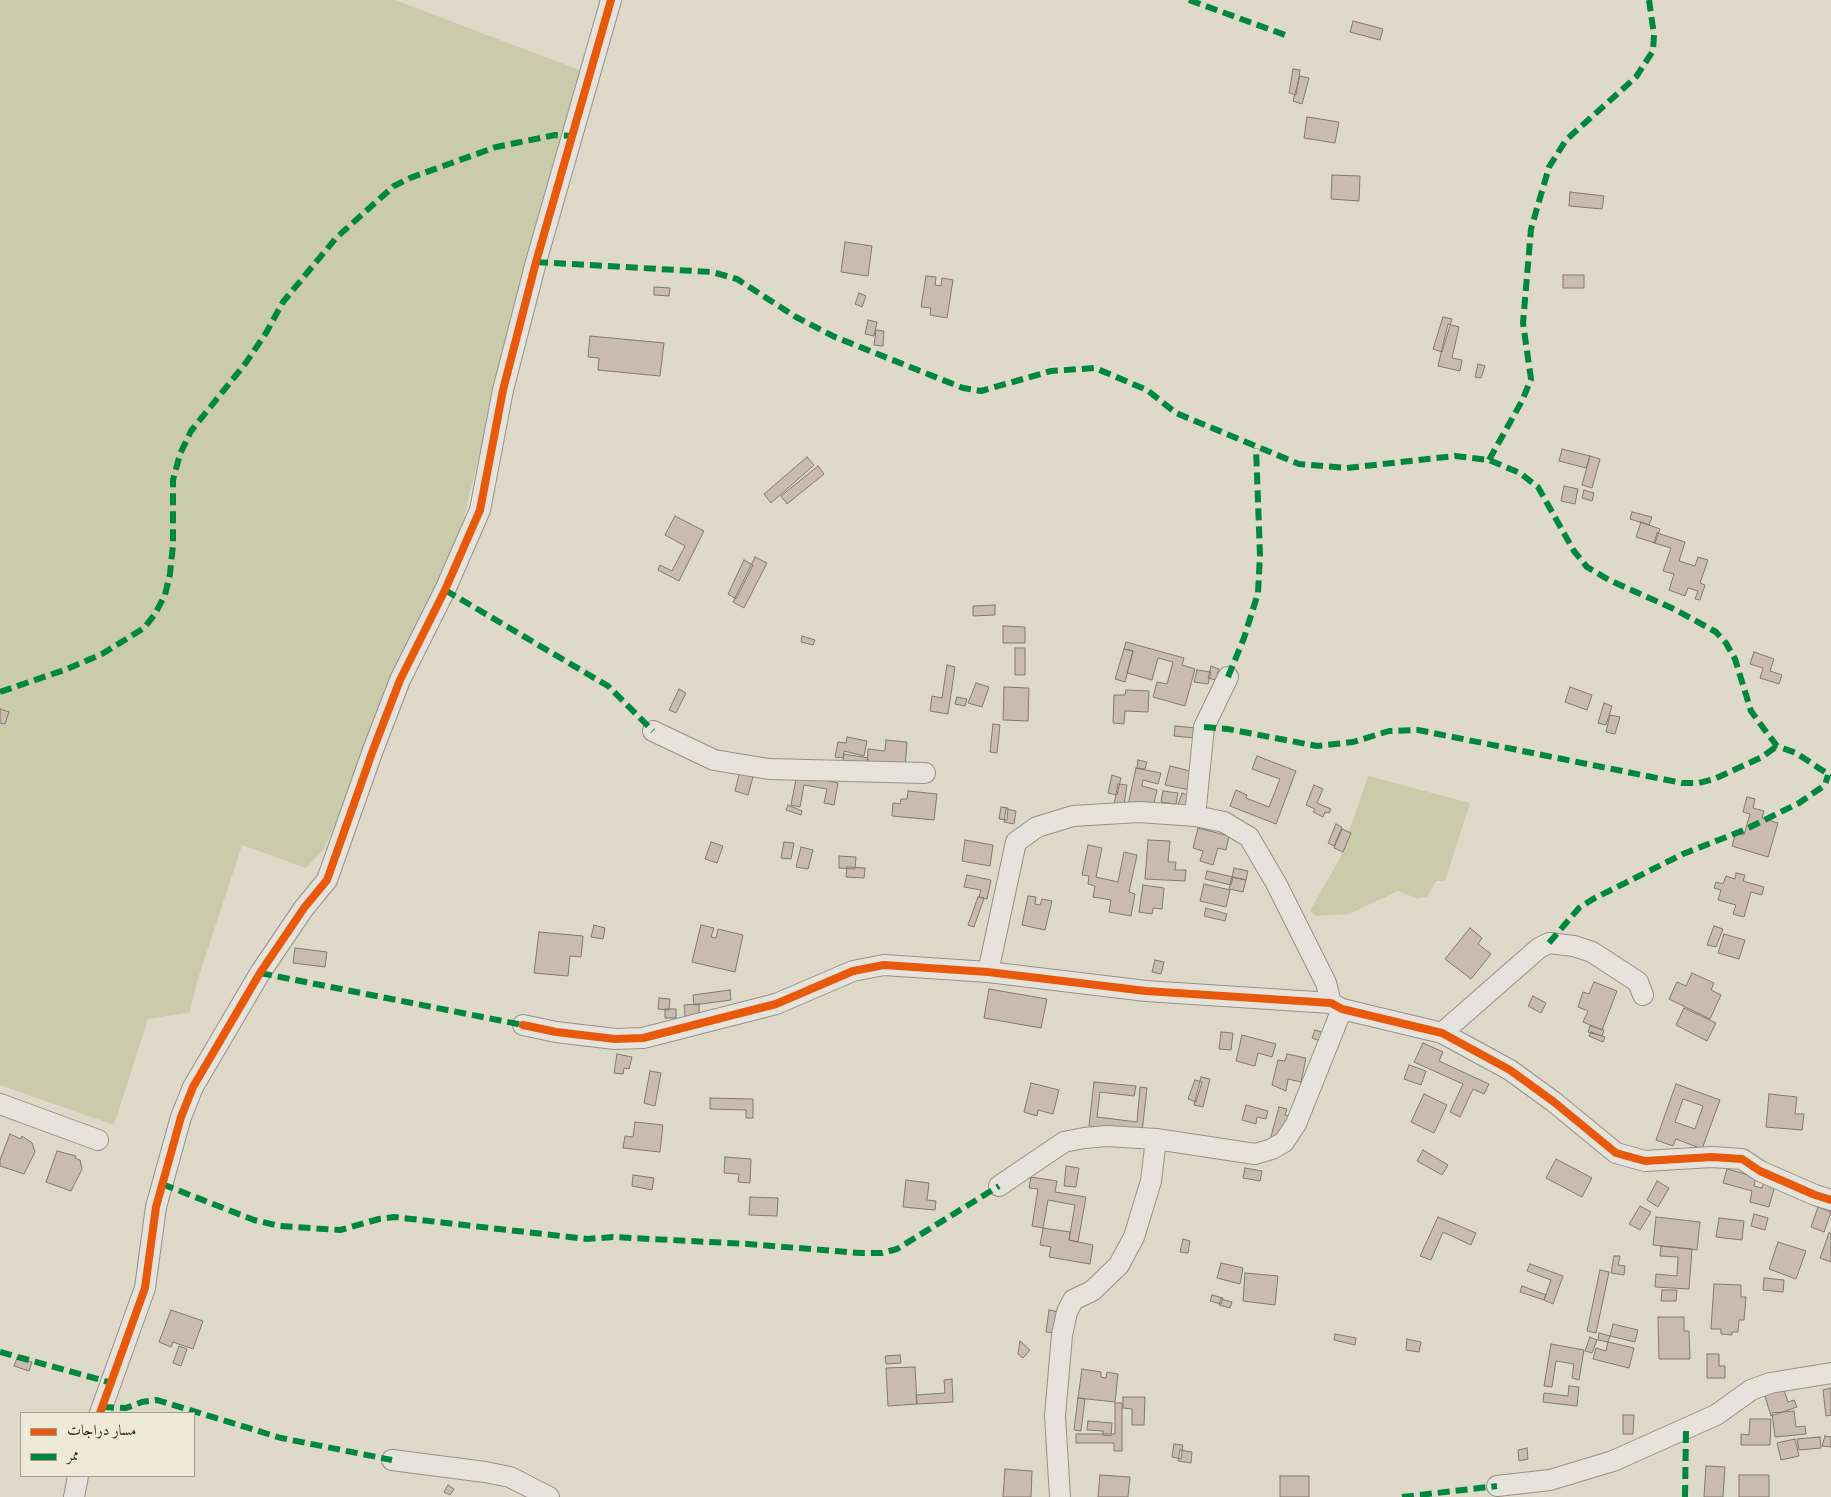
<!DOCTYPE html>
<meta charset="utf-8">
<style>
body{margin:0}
#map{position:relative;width:1831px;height:1497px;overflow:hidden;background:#ded9c9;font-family:"IM FELL Great Primer",Amiri,serif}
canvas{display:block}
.legend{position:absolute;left:20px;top:1412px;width:175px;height:65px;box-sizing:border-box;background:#efe9d7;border:1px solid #a69d8d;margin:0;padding:6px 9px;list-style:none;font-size:15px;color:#392a1f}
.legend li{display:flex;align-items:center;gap:10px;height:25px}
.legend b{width:25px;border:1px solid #a69d8d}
</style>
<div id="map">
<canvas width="1831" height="1497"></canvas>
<ul class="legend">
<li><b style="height:6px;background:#e8590c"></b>مسار دراجات</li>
<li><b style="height:6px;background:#00873e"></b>ممر</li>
</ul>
</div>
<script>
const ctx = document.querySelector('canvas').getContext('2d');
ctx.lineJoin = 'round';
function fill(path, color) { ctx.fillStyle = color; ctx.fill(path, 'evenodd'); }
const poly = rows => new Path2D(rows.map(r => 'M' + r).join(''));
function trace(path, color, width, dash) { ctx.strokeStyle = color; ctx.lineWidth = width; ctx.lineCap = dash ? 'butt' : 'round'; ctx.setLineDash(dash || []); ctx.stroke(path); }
fill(poly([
 [0,0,395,0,582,71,533,241,459,536,324,849,306,868,242,845,196,985,190,1012,148,1019,114,1125,0,1085],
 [1368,776,1470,803,1445,881,1436,881,1428,896,1418,899,1398,891,1349,914,1316,916,1310,911,1340,858]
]), '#c9cbab');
const building = poly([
 [1353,21,1383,29,1380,40,1350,32,1353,21],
 [1293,69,1300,70,1296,95,1289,93,1293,69],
 [1300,76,1309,78,1302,104,1293,101,1300,76],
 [1307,117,1339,122,1335,143,1304,138,1307,117],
 [1332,175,1360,176,1359,201,1331,199,1332,175],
 [1570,192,1604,196,1602,209,1569,206,1570,192],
 [845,242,872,246,868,276,841,272,845,242],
 [1563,275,1584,275,1584,288,1563,288,1563,275],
 [926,276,936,277,935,285,941,286,942,278,953,280,947,318,930,315,931,308,921,307,926,276],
 [654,287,670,288,669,296,654,295,654,287],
 [859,293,866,296,862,307,855,304,859,293],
 [1443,317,1452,319,1442,352,1433,349,1443,317],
 [868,320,877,322,874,336,865,334,868,320],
 [1448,324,1459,327,1452,358,1462,360,1460,371,1438,366,1448,324],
 [876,330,884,331,883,346,874,345,876,330],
 [590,336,664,343,660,376,598,370,599,358,588,357,590,336],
 [1478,364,1485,366,1481,378,1475,377,1478,364],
 [1562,449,1590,456,1586,468,1559,461,1562,449],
 [1590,456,1600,459,1592,488,1582,485,1590,456],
 [807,457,814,465,771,503,764,494,807,457],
 [818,466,824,474,787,504,781,496,818,466],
 [1564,486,1578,489,1575,504,1561,501,1564,486],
 [1584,490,1594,493,1592,501,1582,498,1584,490],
 [1632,512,1652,517,1649,525,1630,519,1632,512],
 [675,516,704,531,679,581,658,570,660,565,672,571,685,546,665,535,675,516],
 [1641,522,1660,529,1655,543,1636,537,1641,522],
 [1657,533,1685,542,1679,561,1695,566,1698,557,1708,560,1700,583,1705,585,1700,600,1695,599,1698,591,1688,588,1685,596,1669,590,1674,574,1663,571,1671,548,1654,543,1657,533],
 [755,557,767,563,744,608,733,602,755,557],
 [744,560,753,565,736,599,728,594,744,560],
 [995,605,995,615,973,616,973,606,995,605],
 [1003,626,1025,627,1025,643,1003,643,1003,626],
 [802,636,815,640,813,645,801,642,802,636],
 [1126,642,1184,658,1182,665,1195,669,1185,706,1153,697,1157,682,1167,684,1173,662,1158,658,1152,680,1127,673,1133,651,1124,649,1126,642],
 [1015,648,1025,648,1025,675,1015,675,1015,648],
 [1124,649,1133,651,1125,682,1115,679,1124,649],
 [1754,652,1774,659,1770,671,1782,675,1779,684,1760,678,1763,668,1750,664,1754,652],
 [947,665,955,667,948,714,930,711,932,696,942,698,947,665],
 [1211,666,1219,669,1216,680,1208,678,1211,666],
 [1197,670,1211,672,1208,684,1194,682,1197,670],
 [976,683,989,687,982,707,968,703,976,683],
 [1004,687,1029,688,1028,721,1003,720,1004,687],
 [1570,687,1592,695,1587,710,1565,702,1570,687],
 [679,689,686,693,676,713,669,710,679,689],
 [1126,690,1149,691,1148,712,1125,711,1124,724,1113,723,1114,695,1125,695,1126,690],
 [957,697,967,699,965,706,955,704,957,697],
 [1604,703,1612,706,1606,725,1598,723,1604,703],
 [0,709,9,712,5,724,0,723,0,709],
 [1610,715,1620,717,1615,734,1606,732,1610,715],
 [993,724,1000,725,997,753,990,752,993,724],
 [1175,726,1196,728,1195,738,1174,736,1175,726],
 [847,737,867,741,864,756,844,751,843,758,835,757,838,742,846,743,847,737],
 [886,740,907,742,905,768,867,764,868,749,885,751,886,740],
 [844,754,868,758,867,766,843,763,844,754],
 [1257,756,1296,771,1276,824,1230,806,1236,790,1247,795,1246,798,1269,807,1280,779,1252,769,1257,756],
 [1138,760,1147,762,1145,769,1137,768,1138,760],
 [742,763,784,773,782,780,754,773,748,795,735,791,742,763],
 [1170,766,1194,772,1190,790,1165,785,1170,766],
 [1136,768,1161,773,1158,784,1143,780,1142,786,1157,790,1153,807,1127,810,1136,768],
 [797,774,838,783,834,805,824,803,827,789,804,785,800,807,791,805,797,774],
 [1112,775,1121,778,1117,795,1108,793,1112,775],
 [1118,784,1127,785,1123,811,1113,810,1118,784],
 [1314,785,1323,789,1317,803,1331,809,1329,813,1325,812,1323,817,1313,812,1315,809,1306,805,1314,785],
 [908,791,937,794,934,820,892,816,893,803,900,804,901,799,907,799,908,791],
 [1163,791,1178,793,1176,804,1161,802,1163,791],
 [1182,793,1190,796,1186,810,1177,808,1182,793],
 [1747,797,1755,799,1753,808,1764,811,1762,818,1778,823,1768,857,1732,846,1736,832,1744,835,1750,814,1743,812,1747,797],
 [788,805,802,811,801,815,786,810,788,805],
 [1001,807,1008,808,1007,820,999,819,1001,807],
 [1006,809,1016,811,1014,824,1004,822,1006,809],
 [1336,824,1342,827,1334,846,1328,843,1336,824],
 [1198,828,1229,836,1226,850,1218,848,1213,865,1200,861,1203,851,1193,848,1198,828],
 [1342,829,1351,833,1343,852,1334,848,1342,829],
 [965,840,993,845,990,866,962,861,965,840],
 [1148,840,1170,841,1168,862,1176,862,1175,870,1186,870,1185,881,1145,879,1148,840],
 [711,842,723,846,717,863,705,859,711,842],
 [784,842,794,843,791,859,781,858,784,842],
 [1088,845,1102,848,1096,877,1118,882,1124,852,1137,855,1129,892,1135,894,1131,916,1109,912,1111,900,1093,897,1095,886,1088,884,1089,876,1082,875,1088,845],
 [801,847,813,850,808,869,796,867,801,847],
 [839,856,856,857,855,869,839,868,839,856],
 [847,867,865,868,864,878,846,877,847,867],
 [1234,868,1248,871,1246,880,1232,877,1234,868],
 [1207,871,1233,877,1231,885,1205,879,1207,871],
 [1736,873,1745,875,1743,881,1764,887,1762,895,1751,892,1744,917,1733,914,1736,905,1718,900,1721,890,1714,888,1716,882,1723,884,1726,876,1735,879,1736,873],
 [967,875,991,880,987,899,979,897,981,890,964,887,967,875],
 [1232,877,1246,880,1243,892,1229,889,1232,877],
 [1204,884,1230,890,1226,907,1200,901,1204,884],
 [1143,885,1164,888,1162,909,1153,908,1152,914,1139,912,1143,885],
 [1028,896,1036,897,1035,904,1040,905,1042,899,1052,901,1045,930,1022,925,1028,896],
 [978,897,984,898,974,927,968,925,978,897],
 [1206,908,1227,914,1225,921,1204,916,1206,908],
 [594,925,605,928,603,939,591,937,594,925],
 [701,925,714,928,711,937,716,938,718,929,743,935,735,972,692,962,701,925],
 [1714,926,1723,929,1716,947,1707,945,1714,926],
 [1470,928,1482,938,1478,944,1491,954,1471,979,1445,959,1470,928],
 [539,932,583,936,581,957,570,956,568,976,534,973,539,932],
 [1724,934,1745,940,1739,959,1718,953,1724,934],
 [295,948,327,952,325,967,293,963,295,948],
 [1155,960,1164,962,1161,974,1152,972,1155,960],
 [1692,973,1714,983,1711,990,1721,995,1710,1019,1669,999,1677,982,1686,986,1692,973],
 [1594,982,1617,991,1602,1030,1583,1022,1588,1011,1578,1007,1583,992,1589,994,1594,982],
 [989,989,1047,999,1041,1028,984,1018,989,989],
 [730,990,731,1000,694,1005,693,995,730,990],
 [1533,996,1546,1003,1541,1013,1528,1006,1533,996],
 [659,998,670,999,669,1010,658,1009,659,998],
 [699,1004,699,1016,685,1017,684,1005,699,1004],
 [1684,1008,1716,1023,1707,1041,1676,1025,1684,1008],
 [665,1009,676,1009,676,1018,665,1018,665,1009],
 [1590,1026,1604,1030,1602,1036,1588,1032,1590,1026],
 [1315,1030,1331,1035,1328,1044,1312,1038,1315,1030],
 [1221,1032,1233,1033,1231,1050,1219,1049,1221,1032],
 [1591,1032,1605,1037,1603,1042,1589,1036,1591,1032],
 [1242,1035,1276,1044,1272,1057,1258,1053,1255,1066,1236,1061,1242,1035],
 [1423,1043,1443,1052,1439,1061,1489,1084,1484,1094,1473,1089,1460,1117,1450,1112,1463,1084,1414,1062,1423,1043],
 [617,1054,632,1057,629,1069,624,1068,623,1074,614,1073,617,1054],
 [1287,1054,1306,1058,1301,1082,1288,1079,1286,1091,1272,1085,1278,1060,1285,1061,1287,1054],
 [1409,1065,1426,1071,1421,1085,1404,1079,1409,1065],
 [650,1071,661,1073,655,1106,644,1103,650,1071],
 [1201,1077,1210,1079,1203,1107,1194,1105,1201,1077],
 [1195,1080,1202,1082,1196,1102,1188,1099,1195,1080],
 [1094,1082,1136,1086,1134,1096,1100,1092,1097,1117,1137,1122,1140,1087,1147,1088,1142,1132,1089,1126,1094,1082],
 [1031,1083,1059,1090,1053,1114,1038,1110,1037,1116,1024,1112,1031,1083],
 [1676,1084,1720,1100,1702,1149,1676,1139,1673,1146,1656,1140,1676,1084],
 [1683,1099,1703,1106,1695,1129,1675,1122,1683,1099],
 [1424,1094,1447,1105,1434,1133,1411,1122,1424,1094],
 [1769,1094,1797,1097,1795,1114,1804,1114,1802,1130,1766,1127,1769,1094],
 [710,1098,753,1099,753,1118,746,1118,746,1110,710,1109,710,1098],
 [1246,1105,1268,1111,1266,1119,1257,1117,1256,1124,1242,1120,1246,1105],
 [1279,1107,1287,1109,1285,1115,1294,1117,1300,1135,1270,1140,1279,1107],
 [635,1122,663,1125,660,1152,623,1148,625,1136,633,1137,635,1122],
 [10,1134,21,1139,22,1136,32,1143,35,1152,24,1174,0,1166,0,1160,10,1134],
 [1423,1150,1448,1165,1442,1175,1417,1161,1423,1150],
 [57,1151,76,1156,75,1158,80,1160,82,1169,71,1191,46,1182,57,1151],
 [725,1157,751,1159,750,1183,738,1182,739,1174,724,1173,725,1157],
 [1556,1159,1592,1178,1582,1197,1546,1178,1556,1159],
 [1066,1166,1079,1168,1076,1187,1064,1186,1066,1166],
 [1245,1168,1262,1171,1260,1181,1243,1178,1245,1168],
 [1727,1169,1756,1177,1754,1186,1762,1188,1765,1179,1776,1182,1769,1207,1750,1202,1752,1191,1723,1183,1727,1169],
 [633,1175,654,1178,652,1190,632,1186,633,1175],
 [1031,1177,1057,1181,1055,1192,1086,1197,1078,1242,1069,1240,1075,1205,1048,1200,1043,1228,1032,1226,1038,1189,1029,1188,1031,1177],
 [906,1180,929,1183,927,1200,936,1201,935,1210,903,1207,906,1180],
 [1657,1181,1669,1188,1658,1207,1647,1200,1657,1181],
 [750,1197,778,1198,777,1216,749,1215,750,1197],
 [1640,1206,1651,1212,1640,1230,1629,1224,1640,1206],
 [1818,1207,1831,1212,1824,1232,1811,1227,1818,1207],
 [1754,1214,1768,1218,1765,1230,1751,1226,1754,1214],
 [1438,1217,1476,1233,1471,1245,1443,1232,1431,1260,1420,1256,1438,1217],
 [1656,1217,1700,1222,1697,1250,1653,1245,1656,1217],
 [1719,1218,1744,1221,1742,1240,1716,1237,1719,1218],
 [1043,1228,1070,1232,1069,1240,1093,1245,1090,1264,1049,1257,1051,1247,1040,1245,1043,1228],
 [1829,1233,1831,1233,1831,1262,1820,1258,1829,1233],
 [1183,1239,1190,1241,1188,1253,1180,1252,1183,1239],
 [1778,1242,1806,1251,1796,1279,1769,1269,1778,1242],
 [1661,1246,1692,1249,1689,1289,1655,1287,1656,1274,1677,1276,1678,1257,1660,1256,1661,1246],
 [1614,1256,1620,1256,1618,1265,1625,1266,1624,1275,1611,1273,1614,1256],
 [1221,1263,1243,1268,1240,1284,1217,1278,1221,1263],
 [1530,1264,1563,1276,1553,1304,1544,1300,1551,1280,1527,1271,1530,1264],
 [1600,1270,1609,1272,1596,1333,1587,1331,1600,1270],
 [1245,1273,1278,1276,1275,1305,1243,1301,1245,1273],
 [1764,1278,1784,1280,1783,1292,1763,1290,1764,1278],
 [1714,1284,1741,1285,1741,1297,1746,1297,1744,1320,1739,1320,1738,1332,1732,1332,1732,1335,1721,1334,1721,1329,1711,1329,1714,1284],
 [1522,1286,1546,1295,1544,1300,1520,1292,1522,1286],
 [1662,1290,1677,1290,1676,1301,1661,1301,1662,1290],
 [1212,1295,1223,1298,1221,1304,1210,1301,1212,1295],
 [1221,1299,1232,1302,1230,1308,1219,1305,1221,1299],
 [171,1310,203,1321,193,1349,173,1342,171,1347,159,1342,171,1310],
 [1049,1310,1059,1312,1056,1333,1046,1332,1049,1310],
 [1658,1317,1684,1317,1684,1331,1689,1331,1690,1359,1659,1359,1658,1317],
 [1613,1324,1638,1330,1635,1342,1610,1336,1613,1324],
 [1599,1333,1610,1336,1608,1342,1598,1340,1599,1333],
 [1335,1334,1356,1338,1355,1345,1334,1340,1335,1334],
 [1590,1337,1597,1340,1592,1353,1585,1351,1590,1337],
 [1407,1339,1421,1342,1419,1352,1406,1350,1407,1339],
 [1020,1341,1030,1350,1023,1358,1018,1354,1020,1341],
 [1608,1342,1634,1348,1629,1368,1593,1359,1596,1348,1606,1351,1608,1342],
 [1551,1344,1584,1350,1579,1380,1572,1378,1574,1364,1556,1361,1552,1387,1544,1386,1551,1344],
 [179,1346,187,1349,181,1366,173,1363,179,1346],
 [1707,1354,1719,1354,1719,1366,1725,1366,1725,1378,1707,1378,1707,1354],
 [900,1355,901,1363,886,1364,885,1356,900,1355],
 [17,1358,32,1362,29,1371,14,1366,17,1358],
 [915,1367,917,1404,888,1406,886,1368,915,1367],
 [1082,1369,1101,1372,1101,1377,1106,1378,1107,1372,1118,1374,1115,1402,1078,1398,1082,1369],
 [952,1379,953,1402,917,1404,916,1395,945,1393,944,1380,952,1379],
 [1569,1386,1579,1387,1577,1406,1543,1402,1544,1393,1568,1396,1569,1386],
 [1783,1387,1788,1402,1794,1400,1797,1407,1771,1416,1764,1393,1783,1387],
 [1831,1388,1831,1415,1826,1416,1823,1390,1831,1388],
 [1123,1397,1145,1397,1144,1425,1132,1425,1132,1409,1123,1408,1123,1397],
 [1078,1398,1085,1399,1081,1431,1074,1430,1078,1398],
 [1115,1403,1122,1403,1122,1451,1114,1451,1114,1443,1076,1443,1076,1434,1115,1434,1115,1403],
 [1794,1411,1796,1427,1805,1426,1806,1434,1775,1437,1772,1413,1794,1411],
 [1623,1415,1634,1415,1633,1434,1623,1434,1623,1415],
 [1750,1419,1771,1419,1770,1445,1741,1445,1741,1434,1749,1435,1750,1419],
 [1088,1421,1112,1423,1111,1436,1103,1435,1103,1431,1087,1430,1088,1421],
 [1825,1436,1831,1437,1831,1447,1822,1446,1825,1436],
 [1820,1437,1821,1448,1799,1450,1797,1439,1820,1437],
 [1795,1439,1799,1456,1781,1460,1777,1443,1795,1439],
 [1174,1444,1183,1445,1181,1459,1172,1457,1174,1444],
 [1527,1448,1528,1459,1519,1461,1518,1450,1527,1448],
 [1180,1450,1192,1452,1191,1463,1178,1461,1180,1450],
 [1706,1466,1725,1467,1723,1497,1704,1497,1706,1466],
 [1005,1469,1032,1471,1031,1497,1003,1497,1005,1469],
 [1100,1475,1130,1477,1128,1497,1098,1497,1100,1475],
 [1739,1475,1769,1475,1769,1497,1739,1497,1739,1475],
 [1280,1476,1309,1476,1309,1497,1280,1497,1280,1476],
 [448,1485,454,1489,450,1495,444,1492,448,1485]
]);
fill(building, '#c9bbaf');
trace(building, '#7f7970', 1);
const street = poly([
 [653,731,714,760,769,769,925,773],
 [1195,816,1204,727,1228,677],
 [988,972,1016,842,1037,827,1073,816,1139,812,1195,816,1224,822,1249,837,1276,883,1326,983,1331,1003],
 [523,1025,556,1032,615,1039,643,1038,776,1004,853,971,884,965,988,972,1146,991,1331,1003,1342,1009,1442,1033,1510,1070,1554,1102,1616,1153,1645,1161,1712,1157,1742,1159,1760,1171,1815,1195,1831,1200],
 [1442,1033,1539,948,1549,943,1574,946,1592,952,1638,982,1643,995],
 [0,1104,98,1140],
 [999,1186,1064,1142,1084,1138,1107,1136,1156,1139,1255,1154,1272,1149,1284,1142,1296,1124,1342,1009],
 [100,1413,145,1288,156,1207,181,1117,193,1087,260,973,304,908,327,880,373,750,400,680,445,590,480,510,503,390,536,262,611,0],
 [392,1460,485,1472,510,1477,549,1497],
 [1497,1486,1550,1480,1613,1461,1716,1415,1751,1390,1770,1383,1831,1373],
 [74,1497,78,1476],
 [1060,1497,1055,1416,1062,1335,1067,1312,1073,1300,1092,1291,1119,1265,1134,1237,1151,1181,1156,1139]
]);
trace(street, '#969187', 22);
trace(street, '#e6e3dc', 20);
trace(poly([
 [1189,0,1288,36],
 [536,262,712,272,737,279,796,317,835,337,963,388,981,391,1051,371,1095,368,1147,390,1176,413,1299,464,1347,468,1455,456,1489,460,1520,473,1538,487,1574,551,1587,567,1609,580,1674,609,1716,632,1726,643,1735,659,1751,711,1767,733,1777,746,1796,753,1831,776],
 [1489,460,1522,401,1531,379,1523,323,1531,229,1549,167,1566,140,1636,77,1653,51,1654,35,1649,0],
 [445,590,608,686,653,731],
 [1228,677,1244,638,1258,593,1260,555,1256,448],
 [0,692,67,669,102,654,144,628,155,614,165,595,170,574,173,545,173,480,180,454,191,431,245,364,266,333,283,302,336,238,394,186,410,178,496,147,555,135,572,136],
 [1204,727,1228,729,1317,746,1353,742,1389,731,1418,730,1682,783,1699,783,1714,779,1762,757,1777,746],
 [1549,943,1579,908,1593,899,1683,854,1744,830,1799,803,1825,785,1828,775],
 [260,973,523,1025],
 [162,1184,254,1220,280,1226,340,1230,379,1219,394,1217,587,1239,613,1237,748,1244,860,1253,882,1253,897,1249,999,1186],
 [0,1352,112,1383],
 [102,1407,126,1408,142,1402,157,1400,281,1438,392,1460],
 [1402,1497,1497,1486],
 [1685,1497,1686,1430]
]), '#00873e', 6, [12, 6]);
trace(poly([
 [523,1025,556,1032,615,1039,643,1038,776,1004,853,971,884,965,988,972,1146,991,1331,1003,1342,1009,1442,1033,1510,1070,1554,1102,1616,1153,1645,1161,1712,1157,1742,1159,1760,1171,1815,1195,1831,1200],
 [100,1413,145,1288,156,1207,181,1117,193,1087,260,973,304,908,327,880,373,750,400,680,445,590,480,510,503,390,536,262,611,0]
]), '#e8590c', 8);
</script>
